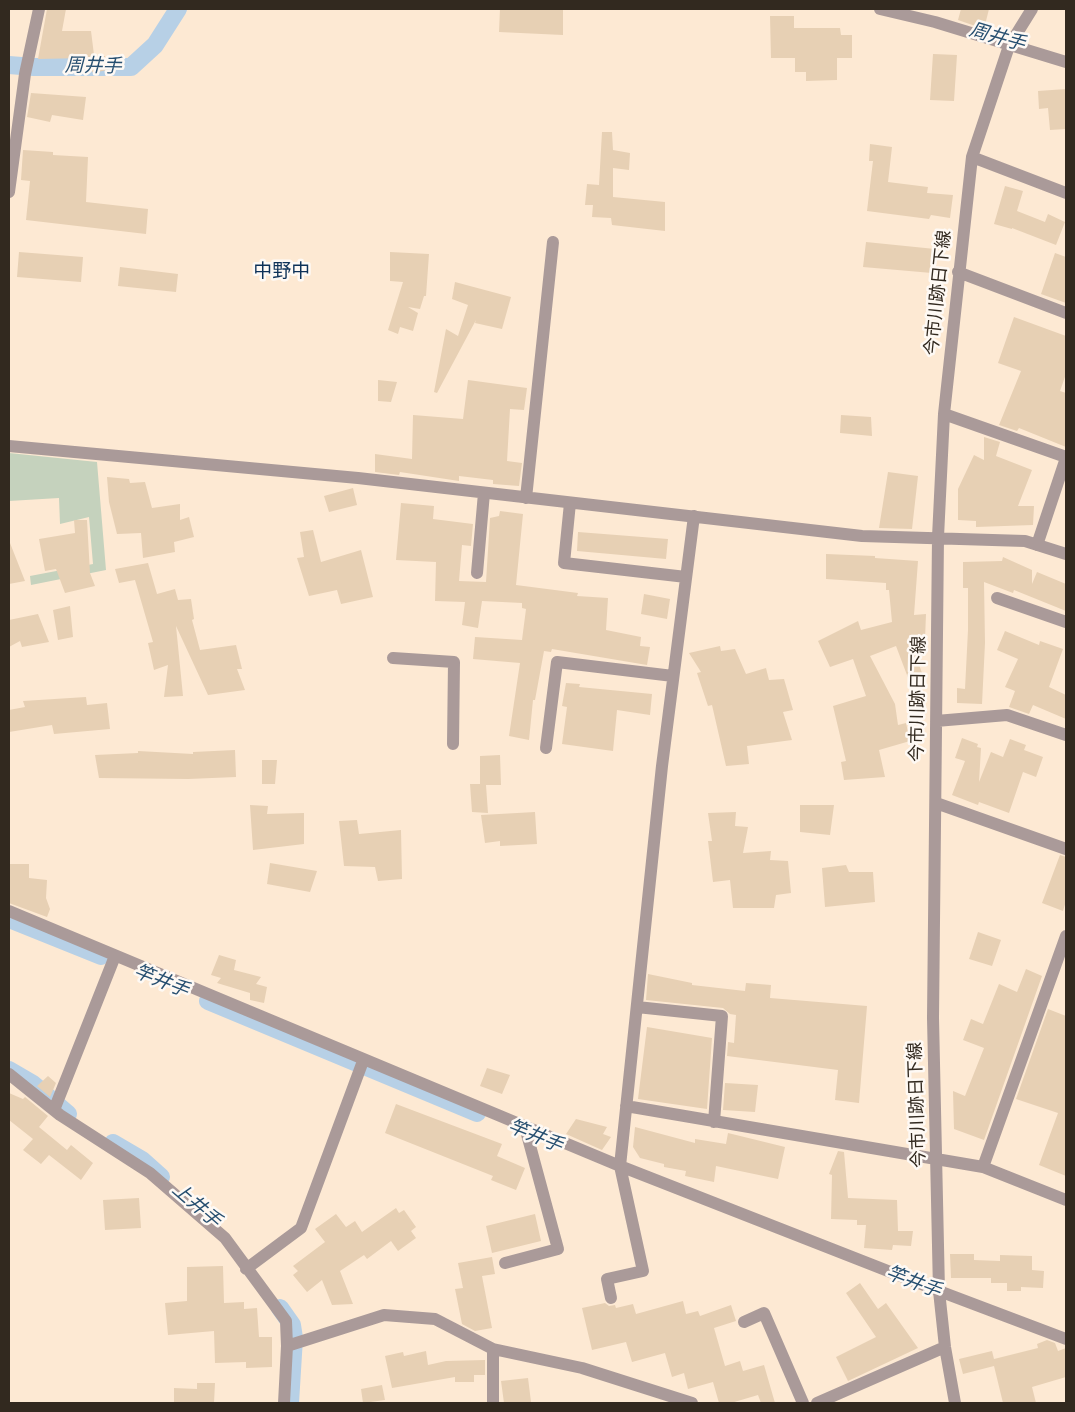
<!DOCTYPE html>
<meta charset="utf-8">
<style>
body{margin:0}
#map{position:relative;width:1075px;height:1412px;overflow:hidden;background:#fde9d3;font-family:"Sofia Sans Condensed",sans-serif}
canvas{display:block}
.frame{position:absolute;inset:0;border:10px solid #32291f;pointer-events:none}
</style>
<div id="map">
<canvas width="1075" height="1412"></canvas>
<div class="frame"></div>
</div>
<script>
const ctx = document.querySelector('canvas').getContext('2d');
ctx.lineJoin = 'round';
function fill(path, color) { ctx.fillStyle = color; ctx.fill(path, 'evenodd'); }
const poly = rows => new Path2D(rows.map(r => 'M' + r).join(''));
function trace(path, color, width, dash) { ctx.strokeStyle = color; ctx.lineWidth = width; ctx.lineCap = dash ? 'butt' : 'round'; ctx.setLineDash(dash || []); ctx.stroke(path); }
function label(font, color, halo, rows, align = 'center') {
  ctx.font = font + ' "Sofia Sans Condensed","Noto Sans JP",sans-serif'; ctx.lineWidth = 5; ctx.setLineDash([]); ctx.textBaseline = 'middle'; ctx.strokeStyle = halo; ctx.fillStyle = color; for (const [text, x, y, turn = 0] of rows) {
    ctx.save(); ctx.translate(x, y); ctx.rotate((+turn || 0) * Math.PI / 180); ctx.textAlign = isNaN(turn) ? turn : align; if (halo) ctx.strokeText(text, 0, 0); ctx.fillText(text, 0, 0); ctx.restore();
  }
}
fill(poly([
 [9,453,97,462,106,570,31,585,30,576,93,564,89,517,60,524,59,498,9,501]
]), '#c5d2bd');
trace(poly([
 [9,65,34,67,131,67,155,45,178,9],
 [9,919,101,956],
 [208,1001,477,1113],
 [9,1070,33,1084,68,1114],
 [113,1143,142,1160,161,1177],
 [280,1308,292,1325,294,1338,290,1403]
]), '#b7d0e6', 18);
fill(poly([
 [47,9,66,9,62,31,91,31,94,55,105,56,107,70,93,73,85,58,38,59],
 [500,9,563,9,563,35,499,32],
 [961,9,989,9,984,29,958,20],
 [770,16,794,16,794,28,840,28,841,35,852,35,852,58,837,58,837,80,806,81,806,72,795,72,795,58,771,58],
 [933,54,957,55,954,101,930,100],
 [1066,89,1066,129,1050,130,1048,108,1039,109,1038,91],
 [31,93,86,97,83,120,52,115,50,122,27,117],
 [602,132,612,132,613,150,630,153,629,170,613,168,613,197,665,202,665,231,612,225,611,218,592,217,593,205,585,205,587,184,599,185],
 [870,144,892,147,888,182,928,187,927,193,953,195,950,218,931,215,929,219,867,211,873,161,869,161],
 [23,150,53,152,53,155,88,157,86,202,148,209,146,234,26,220,30,181,21,180],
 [1005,186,1023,191,1017,211,1045,222,1048,214,1065,222,1056,245,1012,228,1012,229,994,224],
 [866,242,935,249,932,273,863,267],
 [19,252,83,257,81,282,17,277],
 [390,252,429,254,426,296,424,296,420,309,408,307,418,313,413,331,400,327,398,334,388,330,403,282,390,281],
 [1055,253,1066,257,1066,303,1041,294],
 [120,267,178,274,176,292,118,286],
 [455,282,511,297,502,329,475,323,476,320,437,393,434,392,446,329,458,336,468,305,452,299],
 [1014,317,1066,336,1066,374,1060,391,1066,393,1066,447,1019,428,1017,431,999,425,1021,371,998,363],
 [378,380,397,382,391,402,378,401],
 [468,380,527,388,524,410,510,409,507,461,522,463,519,486,493,484,493,480,459,476,459,481,400,472,399,475,375,472,375,454,412,459,413,415,463,419],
 [841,415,871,417,872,436,840,433],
 [984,437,1000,442,996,456,1032,470,1018,506,1034,506,1033,525,976,527,976,521,958,520,958,489,974,455,984,460],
 [888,472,918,476,912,529,879,528],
 [107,477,129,479,130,483,145,482,152,508,180,504,180,520,189,517,194,537,174,542,175,552,143,558,141,533,117,534,109,502],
 [353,488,357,505,329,512,324,496],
 [401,503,434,506,433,519,473,524,471,546,462,545,459,581,486,582,490,518,499,516,500,511,523,514,516,585,578,593,577,596,608,598,606,630,641,637,640,646,650,647,647,665,552,649,551,652,544,651,535,700,533,700,529,740,509,736,520,663,473,659,475,637,522,640,526,609,522,608,522,603,482,601,478,628,462,625,465,602,435,601,436,562,396,560],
 [74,520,87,520,90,573,95,586,65,593,56,569,45,571,39,539,75,533],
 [313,530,321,562,361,550,373,597,341,604,337,590,309,596,297,558,304,557,300,532],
 [578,532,668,539,666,559,577,551],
 [9,543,10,543,25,581,9,584],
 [826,554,875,556,875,558,918,561,914,615,926,614,925,639,910,638,924,679,910,683,896,646,870,656,895,704,898,725,906,723,910,741,879,750,885,777,844,780,841,762,846,761,833,706,866,696,853,659,830,667,818,641,858,621,861,630,892,622,889,590,886,590,886,583,826,579],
 [1003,557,1032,570,1032,584,1037,572,1066,584,1066,611,1014,590,1013,593,984,582,985,643,982,704,957,703,957,688,965,689,968,630,968,588,963,588,963,562,1002,561],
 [148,563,157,594,175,589,178,600,191,599,194,619,192,620,200,650,236,645,242,669,237,669,245,690,208,695,176,626,183,696,164,697,168,665,154,670,148,643,153,642,135,580,119,583,115,569],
 [644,594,670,599,667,619,641,614],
 [70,606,73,637,58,640,53,610],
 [38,614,49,642,22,647,20,641,9,647,9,620],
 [1005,631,1039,645,1040,641,1063,649,1049,687,1066,695,1066,719,1033,705,1029,714,1009,707,1015,691,1005,687,1018,659,997,650],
 [720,646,721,651,735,649,746,674,766,668,769,680,784,679,793,710,783,712,792,740,747,746,749,764,726,766,712,705,708,706,697,673,701,672,689,653],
 [566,683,580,684,579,687,652,694,650,715,617,710,613,751,562,744,567,707,562,706],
 [86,697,87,705,107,703,110,729,54,734,52,725,9,732,9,710,25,707,23,701],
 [962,738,978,744,977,747,981,748,979,782,991,752,1003,757,1010,739,1026,745,1024,750,1043,757,1036,777,1023,772,1009,813,979,802,978,805,952,795,965,761,955,758],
 [235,750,236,777,188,779,99,778,95,755,138,753,138,751,193,754,193,752],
 [500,755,501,785,486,785,488,813,472,812,470,784,480,784,480,756],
 [262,760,277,760,275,784,262,784],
 [250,805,268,806,267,814,304,813,304,844,253,850],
 [800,805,834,805,830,835,800,832],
 [535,812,537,844,500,846,500,841,485,843,481,815],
 [736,812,735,826,748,827,743,853,771,851,770,860,788,861,791,893,776,895,774,908,733,908,730,880,713,882,708,841,712,841,708,813],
 [357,820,359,834,401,830,402,879,378,881,375,867,344,866,339,821],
 [1060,855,1066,857,1066,901,1063,911,1042,903],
 [270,863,317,871,310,892,267,884],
 [9,864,29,864,29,878,47,880,46,898,50,909,47,917,9,903],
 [846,865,849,872,873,872,875,902,825,907,822,868],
 [978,932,1001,940,992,966,969,959],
 [219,955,236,960,234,970,261,977,256,984,267,987,264,1003,250,1000,250,993,217,983,221,978,211,975],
 [1026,969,1042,976,984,1140,954,1129,953,1091,965,1096,984,1048,963,1040,971,1019,983,1024,999,984,1017,992],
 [648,974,692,983,692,985,745,991,746,983,771,985,770,998,867,1006,859,1103,835,1100,838,1070,727,1056,728,1042,734,1043,736,1015,730,1014,723,1008,646,1000],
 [1048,1009,1066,1016,1066,1176,1039,1165,1058,1113,1016,1099],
 [647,1027,712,1038,707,1109,638,1099],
 [487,1068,510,1075,502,1094,480,1086],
 [48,1076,56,1083,50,1097,37,1086],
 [725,1083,758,1085,755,1112,723,1110],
 [9,1093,23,1099,25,1097,48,1116,39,1127,67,1150,71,1145,93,1163,81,1180,49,1155,41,1164,23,1150,33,1139,9,1120],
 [396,1104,502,1144,497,1156,525,1168,516,1190,491,1180,493,1176,385,1133],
 [576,1119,607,1127,603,1134,611,1137,602,1150,566,1134],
 [635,1127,695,1143,695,1139,726,1144,728,1133,785,1147,778,1179,716,1166,714,1182,685,1176,686,1171,664,1167,664,1164,640,1158,633,1147],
 [838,1151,844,1152,848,1198,897,1200,898,1231,913,1231,911,1246,893,1245,892,1250,864,1248,866,1225,857,1225,857,1220,831,1219,832,1175,829,1174],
 [139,1198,141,1228,105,1230,103,1200],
 [396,1208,399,1213,404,1210,416,1227,411,1231,416,1238,398,1251,391,1241,367,1259,364,1255,340,1271,353,1304,332,1305,322,1280,307,1292,293,1275,298,1271,293,1266,325,1242,315,1229,336,1214,346,1227,355,1221,362,1232],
 [535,1214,541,1241,492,1253,486,1226],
 [950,1254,974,1254,974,1260,1000,1261,1000,1255,1032,1256,1032,1270,1044,1271,1043,1288,1021,1287,1021,1291,1007,1291,1007,1283,991,1283,991,1278,951,1278],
 [492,1257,495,1274,482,1276,492,1328,475,1331,462,1324,455,1289,463,1288,458,1263],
 [223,1266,224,1303,244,1302,244,1309,257,1308,259,1337,272,1337,272,1367,246,1368,246,1362,215,1363,214,1331,168,1335,165,1303,187,1301,187,1267],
 [860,1283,878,1309,886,1303,918,1348,848,1381,836,1357,876,1337,846,1293],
 [683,1301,686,1314,698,1311,700,1316,731,1305,736,1321,714,1328,725,1366,740,1361,743,1371,764,1365,775,1403,761,1403,758,1395,731,1403,719,1403,713,1382,688,1389,684,1373,672,1377,665,1353,632,1362,626,1342,592,1350,582,1308,605,1303,609,1306,615,1305,616,1308,633,1304,636,1314],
 [1047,1340,1055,1343,1058,1351,1066,1348,1066,1377,1032,1387,1036,1403,1003,1403,994,1366,963,1374,959,1359,992,1351,994,1359,1038,1348,1037,1344],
 [426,1351,428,1365,446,1361,485,1360,485,1375,474,1375,474,1382,455,1382,455,1377,392,1388,385,1356,403,1352,404,1356],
 [528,1378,531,1402,504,1403,501,1381],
 [197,1383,215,1383,214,1403,174,1403,174,1388,197,1389],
 [382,1385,385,1400,363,1403,361,1389]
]), '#e7d0b4');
trace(poly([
 [880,9,935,22,1066,62],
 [972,157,1066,193],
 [9,192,25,74,39,9],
 [958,272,1066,313],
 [944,414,1066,457],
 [9,446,358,478,862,536,1025,541,1066,554],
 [526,498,553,242],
 [570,503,564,563,686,577],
 [1037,545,1066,458],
 [477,573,484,493],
 [997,598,1066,622],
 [393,658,454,662,453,744],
 [936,721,1007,715,1066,735],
 [546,748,557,662,673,676],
 [936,803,1066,849],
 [9,911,620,1166,939,1291,1066,1339],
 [637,1007,722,1016,714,1122],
 [9,1074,60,1115,150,1173,225,1238,286,1321,287,1346,284,1403],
 [626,1106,983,1167,1066,1200],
 [54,1110,115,956],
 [983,1167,1066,936],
 [505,1263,558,1249,525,1127],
 [246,1269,301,1228,363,1061],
 [611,1298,607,1279,643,1271,620,1166,662,766,694,516],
 [744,1322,764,1313,803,1403],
 [287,1346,384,1315,435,1319,493,1349,582,1368,692,1403],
 [493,1403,493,1349],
 [817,1403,945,1347],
 [955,1403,945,1347,939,1291,933,1018,938,537,944,414,972,157,1009,46,1032,9]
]), '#aa9a99', 12);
label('18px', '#32291f', '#fef9f4', [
 ["今市川跡日下線",939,293,-84],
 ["今市川跡日下線",919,699,-89],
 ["今市川跡日下線",918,1105,-92]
]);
label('italic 19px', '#274f70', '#fef9f4', [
 ["周井手",997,38,16],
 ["周井手",93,67,1],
 ["竿井手",161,982,22],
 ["竿井手",535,1137,22],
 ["上井手",196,1206,41],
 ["竿井手",913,1283,21]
]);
label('19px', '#0d3158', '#fef9f4', [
 ["中野中",282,272]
]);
</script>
